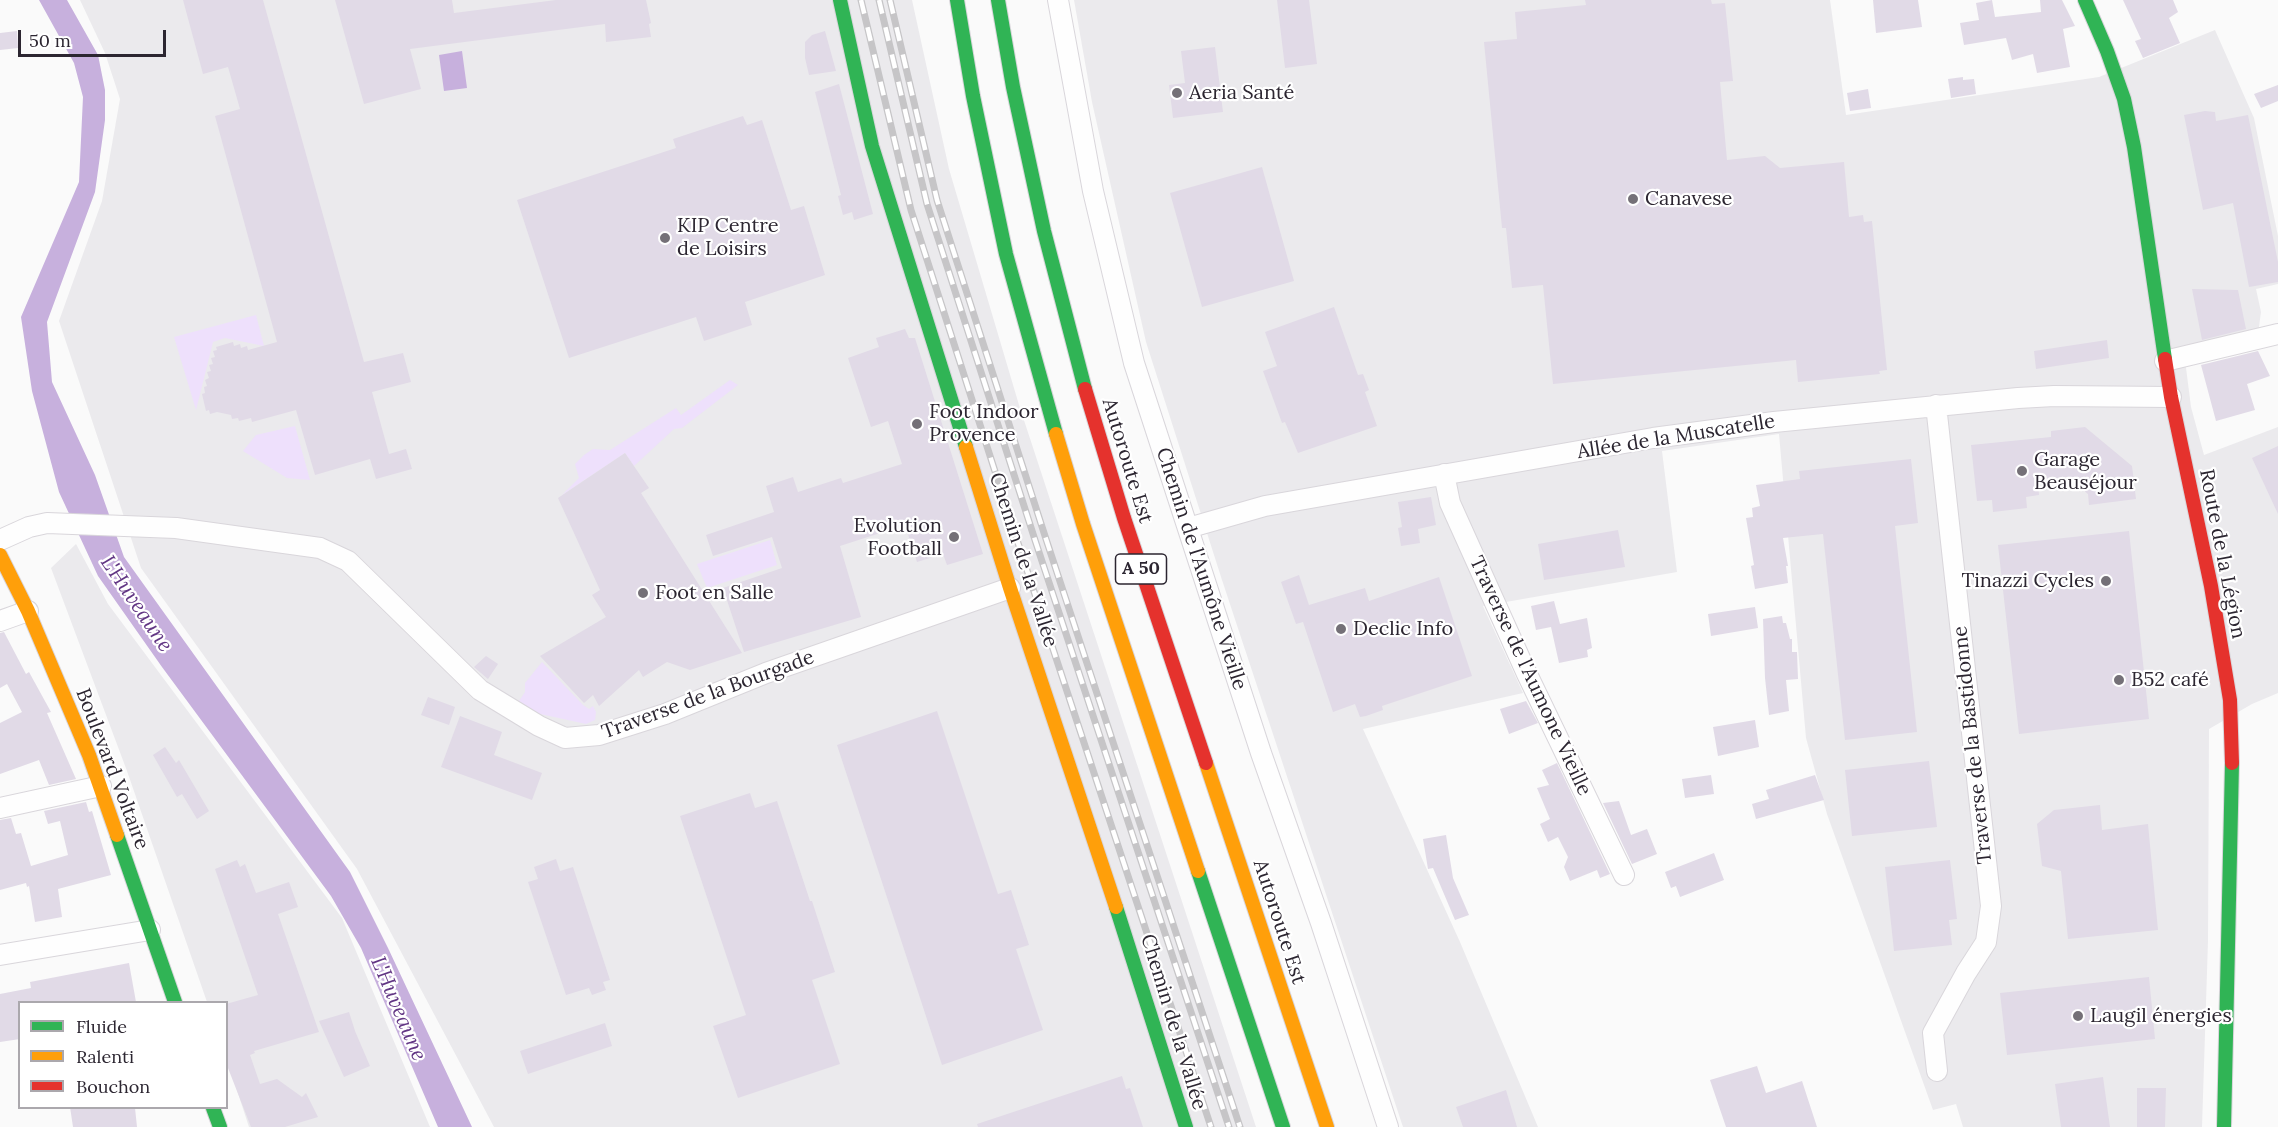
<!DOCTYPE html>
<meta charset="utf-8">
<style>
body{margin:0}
#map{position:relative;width:2278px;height:1127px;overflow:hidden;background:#fafafa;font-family:Lora,serif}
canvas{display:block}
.legend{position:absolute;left:18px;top:1001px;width:210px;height:108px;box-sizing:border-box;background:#fff;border:2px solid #aba8ad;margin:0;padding:8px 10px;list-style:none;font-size:18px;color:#2c2631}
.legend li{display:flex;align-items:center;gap:12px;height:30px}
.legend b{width:30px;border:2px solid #aba8ad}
.scale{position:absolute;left:18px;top:30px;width:148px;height:27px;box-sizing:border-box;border:3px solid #2c2631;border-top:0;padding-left:8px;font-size:18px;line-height:21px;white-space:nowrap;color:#2c2631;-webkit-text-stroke:4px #fff;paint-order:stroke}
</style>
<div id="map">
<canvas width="2278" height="1127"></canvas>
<ul class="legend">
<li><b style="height:8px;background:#30b455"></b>Fluide</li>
<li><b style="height:8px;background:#ff9f0a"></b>Ralenti</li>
<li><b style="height:8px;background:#e5322d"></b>Bouchon</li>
</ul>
<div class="scale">50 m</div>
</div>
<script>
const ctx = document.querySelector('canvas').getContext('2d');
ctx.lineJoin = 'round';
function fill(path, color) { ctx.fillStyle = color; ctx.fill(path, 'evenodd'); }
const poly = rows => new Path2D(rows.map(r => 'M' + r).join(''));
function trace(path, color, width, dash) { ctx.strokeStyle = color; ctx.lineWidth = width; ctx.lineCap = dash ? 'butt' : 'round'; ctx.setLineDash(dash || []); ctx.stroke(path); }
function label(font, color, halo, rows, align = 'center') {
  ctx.font = font + ' Lora,serif'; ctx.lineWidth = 4.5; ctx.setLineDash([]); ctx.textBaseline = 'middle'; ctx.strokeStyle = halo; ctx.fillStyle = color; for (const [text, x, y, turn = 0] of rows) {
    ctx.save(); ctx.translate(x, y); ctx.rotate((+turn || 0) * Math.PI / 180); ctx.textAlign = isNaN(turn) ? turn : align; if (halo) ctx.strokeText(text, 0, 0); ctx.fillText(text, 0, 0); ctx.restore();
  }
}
fill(poly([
 [80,0,912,0,949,169,1019,405,1256,1127,494,1127,357,869,141,568,59,321,102,201,120,99,105,53],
 [1074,0,1830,0,1846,115,2099,77,2215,30,2254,118,2278,236,2278,284,2256,289,2261,312,2258,334,2184,352,2191,407,2204,455,2278,427,2278,693,2252,704,2209,729,2208,941,2202,1127,1963,1127,1956,1104,1933,1110,1827,814,1806,738,1779,434,1662,451,1677,572,1483,606,1523,693,1363,729,1460,942,1538,1127,1403,1127,1222,580,1146,342,1092,102],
 [76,544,108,604,342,918,430,1127,249,1127,227,1060,226,1002,207,1002,127,771,51,568]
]), '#ebeaed');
fill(poly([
 [256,315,264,346,225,338,213,342,196,410,174,337],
 [730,380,738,385,682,428,674,429,634,466,625,453,562,495,579,478,575,464,584,455,593,449,610,450,676,408,681,415],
 [295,426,310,480,287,478,243,451,256,435],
 [770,540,777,565,707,588,697,564],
 [542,662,583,705,589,709,593,706,596,712,595,720,586,724,522,710,519,701,525,692,525,683]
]), '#eee0fc');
fill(poly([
 [39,0,67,0,98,55,105,90,105,120,95,192,47,322,52,382,95,475,124,557,350,872,388,948,472,1127,438,1127,361,948,331,896,162,667,98,576,59,492,32,391,21,317,79,182,83,97,74,63],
 [462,51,467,88,444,91,439,55]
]), '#c7b0dd');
fill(poly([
 [183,0,263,0,364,362,403,353,411,382,372,392,389,454,406,449,412,469,376,479,370,459,315,475,296,410,252,422,251,418,239,421,238,418,232,419,231,415,217,412,210,414,209,410,206,411,202,394,205,393,204,387,207,386,205,380,209,378,207,372,211,371,209,365,213,364,211,358,215,357,213,351,217,350,216,347,233,342,234,346,240,344,241,348,247,346,248,350,277,342,215,116,240,109,228,67,203,74],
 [335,0,452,0,454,13,556,0,646,0,651,23,649,24,651,37,606,42,605,24,410,49,421,89,364,104],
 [1277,0,1309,0,1317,64,1285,68],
 [1585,0,1711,0,1712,4,1725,3,1733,81,1720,82,1727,160,1765,156,1780,168,1844,162,1849,217,1863,215,1864,222,1872,221,1887,370,1879,371,1880,374,1798,382,1796,360,1553,384,1543,285,1512,288,1506,228,1502,228,1484,42,1517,39,1515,12,1586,5],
 [1873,0,1918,0,1922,27,1876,33],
 [1992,0,1995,17,2041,12,2040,0,2062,0,2075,26,2063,29,2070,67,2037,73,2033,54,2012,60,2006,38,1964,45,1960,23,1979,20,1976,3],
 [2123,0,2173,0,2178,12,2169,18,2180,43,2143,58,2135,41,2141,39],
 [17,31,18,48,0,50,0,33],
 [825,31,836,71,809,75,805,58,805,42,812,35],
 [1215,47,1223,112,1173,118,1169,85,1185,83,1181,51],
 [1963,77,1963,80,1974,79,1976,94,1951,98,1948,79],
 [839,84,873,214,854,220,852,212,843,215,838,196,841,195,815,92],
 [2278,85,2278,101,2261,108,2254,94],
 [1868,89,1871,108,1850,111,1847,93],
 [2205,111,2215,112,2216,121,2248,115,2278,262,2278,282,2249,287,2233,203,2203,210,2184,115],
 [743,116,747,125,762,120,791,210,804,206,825,275,745,302,752,325,704,341,696,317,569,358,517,200,676,148,673,139],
 [1262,167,1294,281,1202,307,1170,193],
 [2192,289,2238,290,2246,329,2202,340],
 [1334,307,1358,375,1363,374,1369,390,1365,392,1377,426,1298,453,1285,422,1282,423,1263,371,1277,366,1265,332],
 [905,329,909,338,915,338,983,554,947,565,943,554,917,562,905,525,840,546,861,617,744,652,723,588,782,568,772,537,713,556,706,535,774,512,766,486,793,477,798,492,841,478,843,483,902,464,888,421,871,427,848,358,879,347,876,338],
 [2107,340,2109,358,2036,369,2034,351],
 [2258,351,2270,376,2247,384,2255,410,2216,421,2201,365],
 [2085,427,2132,466,2136,499,2089,505,2088,494,2067,477,2038,480,2039,495,2026,497,2027,508,1993,512,1992,500,1977,501,1971,445,2051,437,2051,431],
 [2278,446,2278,514,2252,458],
 [625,453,649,488,641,493,742,653,690,670,667,662,643,677,639,670,599,706,593,695,584,703,540,656,606,617,592,595,600,590,558,498],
 [1911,459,1918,523,1895,526,1917,732,1845,740,1823,534,1783,538,1788,566,1786,566,1788,583,1755,589,1751,566,1754,565,1746,518,1753,517,1752,508,1760,506,1756,485,1800,479,1799,471],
 [1431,497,1436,525,1418,529,1420,543,1401,546,1398,528,1402,527,1398,502],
 [1618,530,1625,567,1544,580,1538,544],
 [2129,531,2149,719,2019,734,1998,545],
 [1299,575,1309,605,1365,588,1369,601,1439,577,1472,676,1382,706,1383,710,1366,716,1360,717,1355,704,1333,712,1303,622,1296,624,1281,582],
 [1554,601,1560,624,1587,618,1592,648,1587,650,1588,657,1559,663,1551,627,1536,630,1531,606],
 [1755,607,1758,628,1711,636,1708,614],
 [1782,616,1783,623,1786,623,1790,639,1792,639,1792,652,1797,652,1798,679,1786,680,1789,711,1769,715,1765,678,1763,619],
 [4,632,26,674,29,672,51,712,47,713,76,779,49,785,39,760,0,774,0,723,22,712,7,684,0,688,0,633],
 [486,656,498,664,488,679,474,667],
 [428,697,455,707,449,725,421,715],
 [1526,701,1538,723,1509,734,1500,709],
 [937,711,998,894,1011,890,1029,945,1016,949,1043,1030,942,1065,837,745],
 [460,716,502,732,494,755,542,773,532,800,441,767],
 [1755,720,1759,747,1718,756,1713,727],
 [165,747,176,763,179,760,209,811,197,819,182,794,177,797,153,755],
 [1929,761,1937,827,1852,836,1845,770],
 [1557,763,1610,874,1600,878,1597,870,1570,881,1564,867,1568,857,1558,837,1548,842,1540,824,1550,819,1537,788,1549,785,1542,770],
 [1711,775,1714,794,1685,798,1682,779],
 [1815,775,1824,800,1756,819,1752,804,1769,799,1766,790],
 [750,793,755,808,777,801,810,901,812,901,835,972,812,980,840,1064,738,1098,713,1026,746,1015,680,816],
 [1619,801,1631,835,1647,829,1657,854,1632,864,1603,803],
 [86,802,89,812,92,811,111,875,58,889,62,917,35,922,29,886,27,887,26,883,0,890,0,875,7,873,0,875,0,820,11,818,16,834,21,833,31,866,68,855,60,821,48,824,44,811],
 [2100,805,2102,830,2148,824,2158,930,2068,939,2061,871,2042,866,2037,824,2054,810],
 [1446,835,1453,878,1469,915,1455,920,1433,868,1428,869,1423,839],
 [1714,853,1724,880,1680,897,1676,886,1671,888,1665,872],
 [556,859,560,871,573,867,610,980,603,982,606,990,592,995,589,988,566,995,528,882,538,879,534,867],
 [237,860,240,867,245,864,256,893,289,882,298,907,278,914,319,1032,254,1051,255,1053,250,1055,260,1084,277,1079,302,1097,306,1093,318,1117,285,1127,251,1127,226,1063,226,1004,258,995,215,869],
 [1950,860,1957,919,1949,920,1952,945,1894,951,1885,867],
 [129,963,136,1002,20,1002,20,1039,0,1042,0,994,31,988,30,982],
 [2149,977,2155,1039,2007,1055,2000,993],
 [349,1012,355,1031,370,1066,344,1077,319,1021],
 [605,1023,612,1046,528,1074,520,1051],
 [1757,1066,1766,1093,1802,1081,1817,1127,1726,1127,1710,1080],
 [1122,1076,1126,1089,1130,1088,1143,1127,978,1127,977,1124],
 [2103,1077,2110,1127,2061,1127,2055,1084],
 [2137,1088,2166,1088,2165,1127,2137,1127],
 [1506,1090,1517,1127,1463,1127,1456,1107],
 [70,1107,135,1108,137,1127,73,1127]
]), '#e1dae7');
const street = poly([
 [1058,0,1093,191,1134,363,1261,753,1321,923,1388,1127],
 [2165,361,2278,334],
 [1936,405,1991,906,1986,942,1966,973,1933,1033,1937,1071],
 [1444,474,1450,503,1527,674,1624,875],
 [1188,528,1265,506,1653,438,1774,422,2018,398,2054,396,2171,397],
 [0,540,29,527,47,523,176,528,320,548,348,561,480,690,539,726,565,738,599,735,665,714,766,673,1010,588],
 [0,621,28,611],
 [0,808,101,786],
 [0,955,150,930]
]);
const fast = poly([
 [840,0,872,146,966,447],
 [957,0,973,96,1006,254,1056,434],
 [998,0,1013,87,1044,231,1085,389],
 [2085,0,2107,51,2124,99,2134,147,2165,359],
 [117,835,175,1002],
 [1198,871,1283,1127],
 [1116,907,1186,1127],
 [213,1108,220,1127],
 [2224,1127,2232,763]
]);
const slow = poly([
 [1056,434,1083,524,1198,871],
 [966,447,1010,588,1116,907],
 [0,555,28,611,89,755,117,835],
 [1206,763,1327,1127]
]);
const jam = poly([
 [2165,359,2171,397,2211,586,2230,700,2232,763],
 [1085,389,1124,518,1206,763]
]);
trace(street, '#d9d6db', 22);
trace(fast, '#d9d6db', 16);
trace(slow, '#d9d6db', 16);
trace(jam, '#d9d6db', 16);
trace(street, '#fefefe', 20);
trace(fast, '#30b455', 14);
trace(slow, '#ff9f0a', 14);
trace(jam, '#e5322d', 14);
const rail = poly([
 [861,0,911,210,1019,546,1211,1127],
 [879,0,927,204,1035,540,1229,1127],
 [890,0,937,200,1045,536,1240,1127]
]);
trace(rail, '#c6c5c7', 7);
trace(rail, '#fff', 4.5, [14]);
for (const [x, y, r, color] of [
 [1177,93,6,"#747077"],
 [1633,199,6,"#747077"],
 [665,238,6,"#747077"],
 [917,424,6,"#747077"],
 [2022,471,6,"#747077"],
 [954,537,6,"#747077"],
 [2106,581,6,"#747077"],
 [643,593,6,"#747077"],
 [1341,629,6,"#747077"],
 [2119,680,6,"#747077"],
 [2078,1016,6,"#747077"]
]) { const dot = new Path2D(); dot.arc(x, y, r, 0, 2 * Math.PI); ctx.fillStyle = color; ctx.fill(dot); trace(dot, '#fff', 2); }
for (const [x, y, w] of [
 [1141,569,51]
]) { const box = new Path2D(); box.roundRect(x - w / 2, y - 15, w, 30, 4.5); ctx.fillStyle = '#fff'; ctx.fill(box); trace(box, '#2c2631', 1.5); }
label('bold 18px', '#2c2631', null, [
 ["A 50",1141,569]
]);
label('20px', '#2c2631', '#fff', [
 ["Aeria Santé",1189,93],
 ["Canavese",1645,199],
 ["KIP Centre",677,226],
 ["de Loisirs",677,249],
 ["Foot Indoor",929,412],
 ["Provence",929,435],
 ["Garage",2034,460],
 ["Beauséjour",2034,483],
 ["Evolution",942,526,"right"],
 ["Football",942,549,"right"],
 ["Tinazzi Cycles",2094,581,"right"],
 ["Foot en Salle",655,593],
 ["Declic Info",1353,629],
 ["B52 café",2131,680],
 ["Laugil énergies",2090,1016]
], 'left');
label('20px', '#2c2631', '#fff', [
 ["Allée de la Muscatelle",1676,437,-9],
 ["Autoroute Est",1127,461,73],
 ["Route de la Légion",2222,554,79],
 ["Chemin de la Vallée",1023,560,72],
 ["Chemin de l'Aumône Vieille",1201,569,72],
 ["Traverse de l'Aumone Vieille",1530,676,65],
 ["Traverse de la Bourgade",708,695,-20],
 ["Traverse de la Bastidonne",1973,745,-96],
 ["Boulevard Voltaire",112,769,69],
 ["Autoroute Est",1279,922,72],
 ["Chemin de la Vallée",1173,1022,73]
]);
label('italic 21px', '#623684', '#fff', [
 ["L'Huveaune",136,604,56],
 ["L'Huveaune",398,1009,67]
]);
</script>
